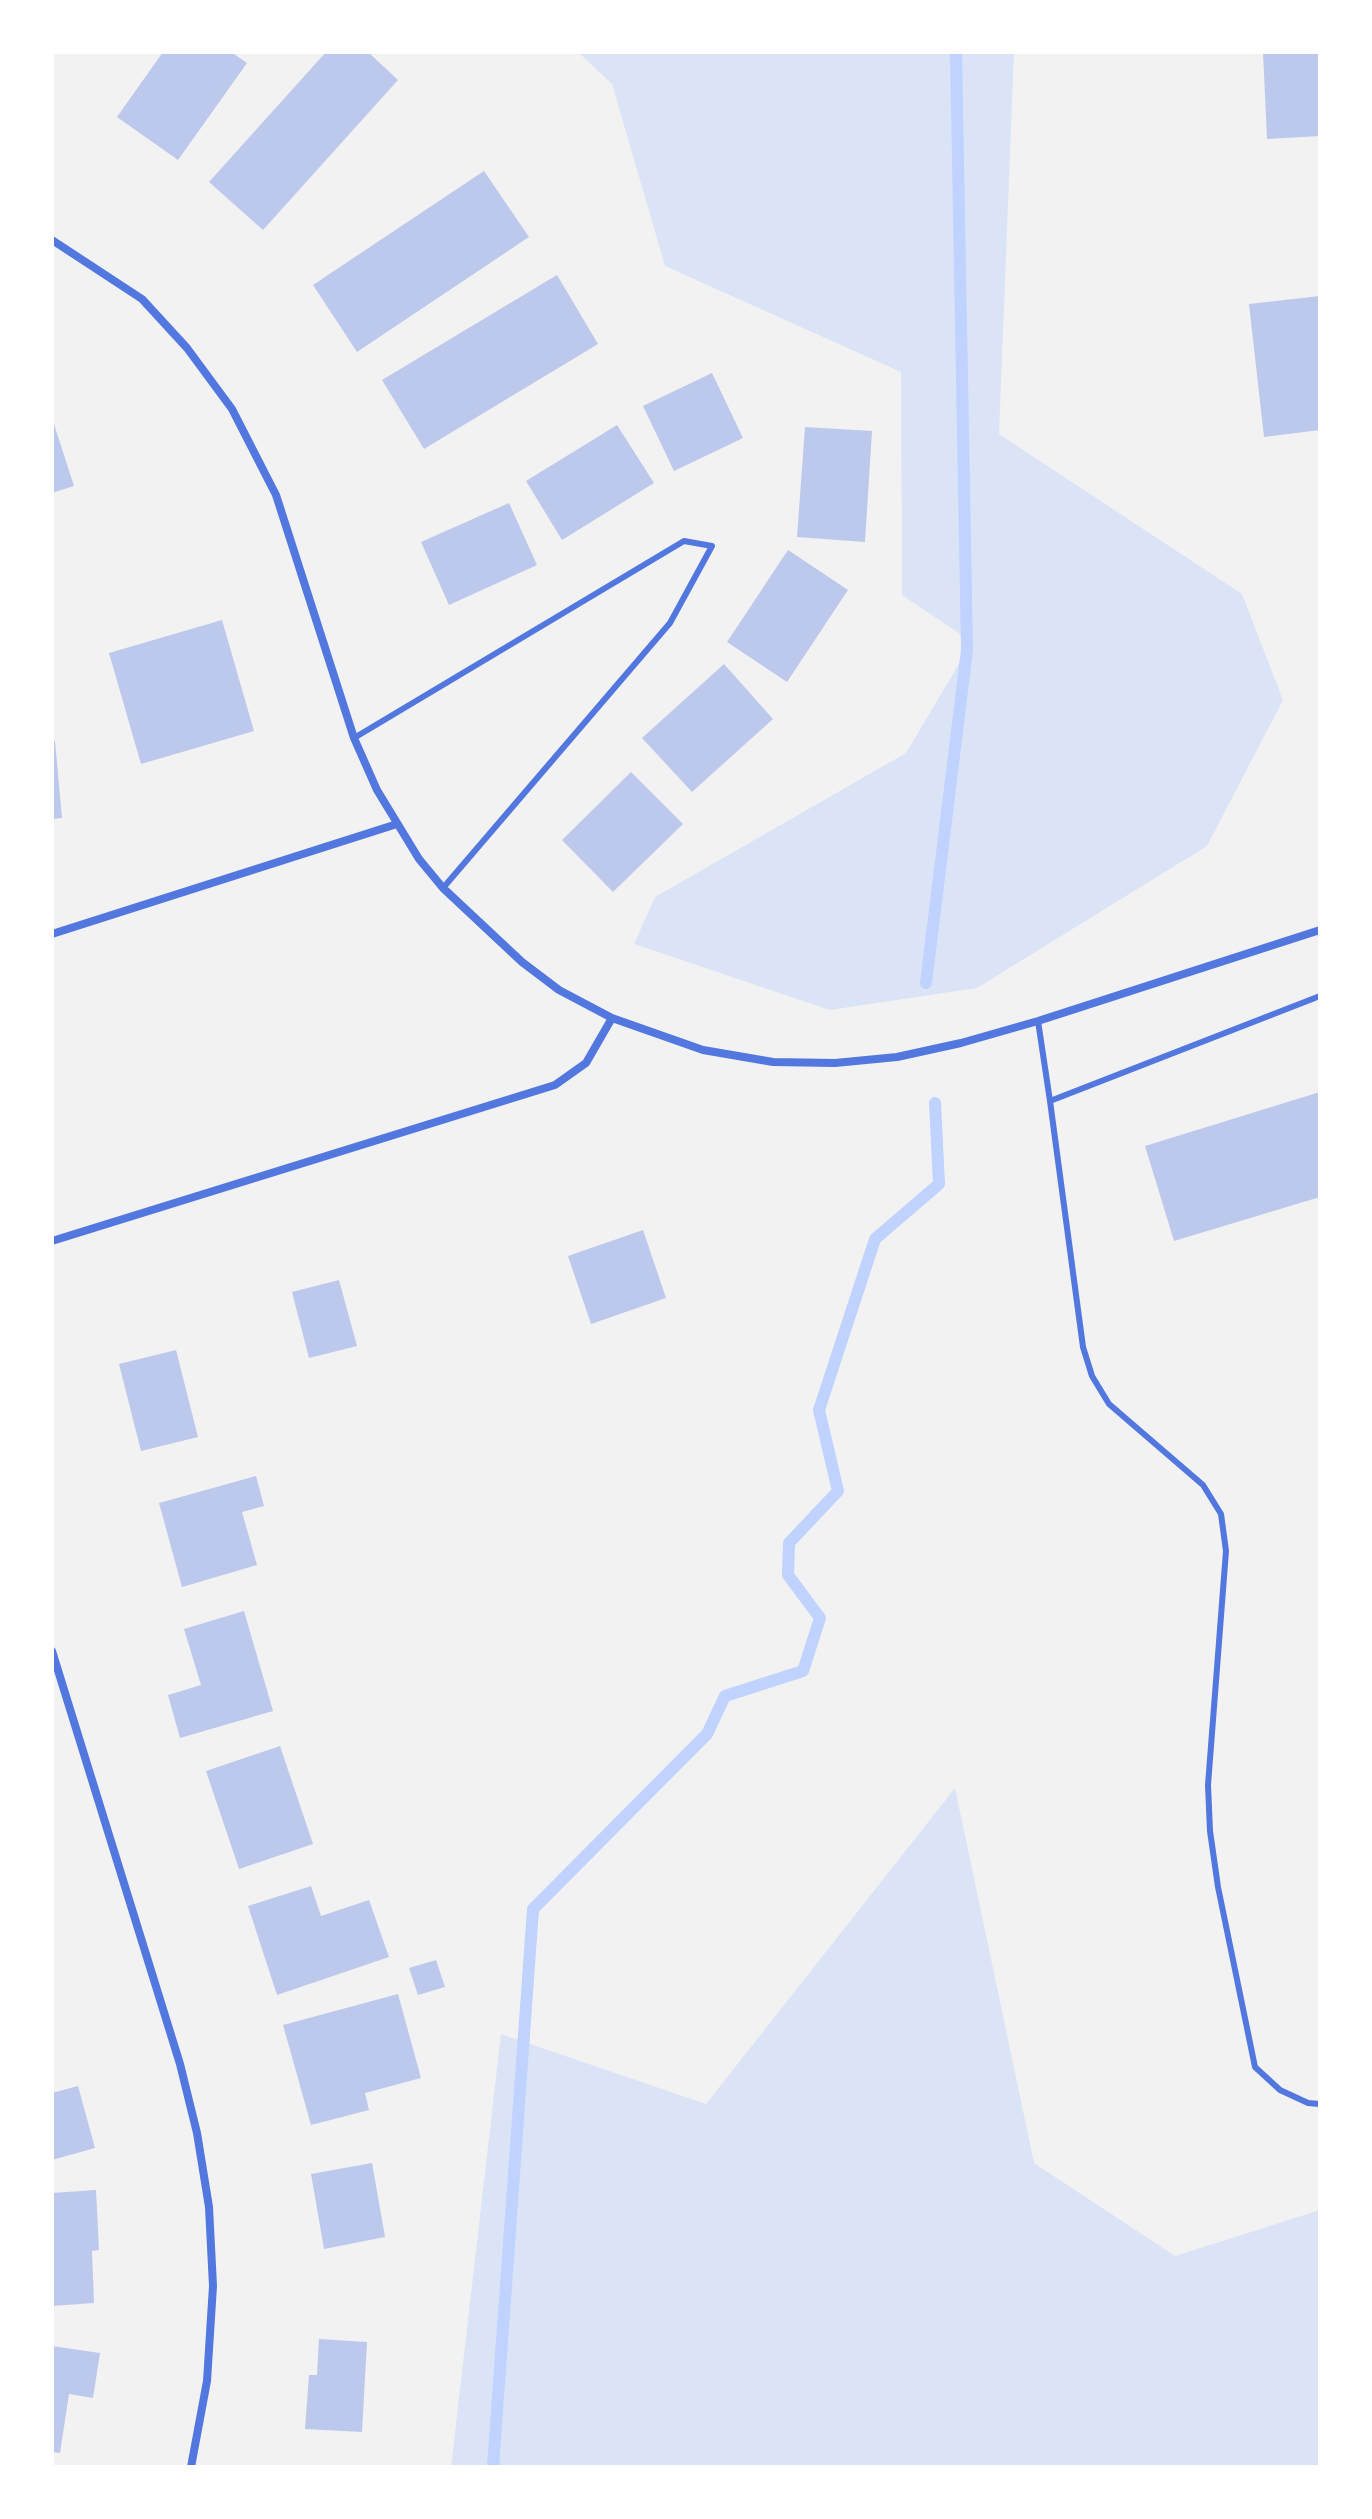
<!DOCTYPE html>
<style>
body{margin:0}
#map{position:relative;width:1372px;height:2519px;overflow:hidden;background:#f2f2f2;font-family:"Exo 2",sans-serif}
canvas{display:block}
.frame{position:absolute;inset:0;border:54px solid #fff;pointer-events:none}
</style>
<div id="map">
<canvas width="1372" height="2519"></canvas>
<div class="frame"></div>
</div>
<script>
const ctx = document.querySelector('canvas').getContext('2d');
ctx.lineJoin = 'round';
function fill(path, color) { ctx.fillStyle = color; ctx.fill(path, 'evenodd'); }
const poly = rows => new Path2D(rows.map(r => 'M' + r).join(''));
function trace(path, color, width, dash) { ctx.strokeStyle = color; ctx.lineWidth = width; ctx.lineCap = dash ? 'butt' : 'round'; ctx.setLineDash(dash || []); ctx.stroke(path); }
fill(poly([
 [578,52,1014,52,999,434,1242,594,1283,700,1207,846,977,988,830,1010,634,944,655,897,906,753,972,642,902,595,901,372,665,266,612,84],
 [955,1788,1034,2163,1175,2256,1320,2210,1320,2467,451,2467,501,2034,706,2104]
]), '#dbe4f7');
trace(poly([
 [926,983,967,650,956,52],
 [493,2467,533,1909,707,1734,725,1696,803,1671,820,1618,788,1575,789,1543,838,1491,819,1410,875,1239,939,1184,935,1103]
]), '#bfd3fe', 12);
fill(poly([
 [163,52,231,52,247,63,178,160,117,117],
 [326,52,368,52,398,80,263,230,209,182],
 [1263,52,1320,52,1320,136,1267,139],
 [484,171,529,237,357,352,313,285],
 [557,275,598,344,424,449,382,380],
 [1320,296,1320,430,1264,437,1249,304],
 [712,373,743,438,674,471,643,406],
 [53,421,74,486,52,493,52,422],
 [617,425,654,483,562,540,526,481],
 [805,427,872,431,865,542,797,537],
 [509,503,537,565,449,605,421,542],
 [788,550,848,590,787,682,727,642],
 [222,620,254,731,141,764,109,653],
 [724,664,773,719,692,792,642,738],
 [52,741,55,741,62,818,52,819],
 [631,772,683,824,613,892,562,840],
 [1320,1092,1320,1197,1174,1241,1145,1146],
 [643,1230,666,1298,591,1324,568,1256],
 [339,1280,357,1346,309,1358,292,1292],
 [176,1350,198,1437,141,1451,119,1364],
 [256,1476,264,1506,242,1512,257,1565,182,1587,159,1503],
 [244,1611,273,1711,180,1738,168,1695,201,1685,184,1629],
 [280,1746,313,1844,239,1869,206,1771],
 [311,1886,321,1916,369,1900,389,1957,277,1995,248,1906],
 [436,1960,445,1987,418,1995,409,1968],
 [398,1994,421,2078,365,2093,369,2110,311,2125,283,2025],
 [78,2086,95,2148,52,2160,52,2093],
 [372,2163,385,2237,324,2249,311,2174],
 [96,2190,99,2250,92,2251,94,2303,52,2306,52,2193],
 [319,2339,367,2342,362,2432,305,2429,309,2375,317,2375],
 [52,2346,100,2353,93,2398,69,2394,60,2453,52,2452]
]), '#bdc9ec');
trace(poly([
 [354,738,684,541,712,546,670,623,443,888],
 [1320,996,1050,1101,1083,1347,1092,1376,1109,1404,1203,1485,1221,1514,1226,1551,1208,1785,1210,1831,1218,1887,1255,2067,1280,2090,1308,2103,1320,2104],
 [1038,1021,1050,1101]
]), '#5277de', 6);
trace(poly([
 [52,240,142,299,187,348,232,409,276,495,354,738,377,790,419,859,443,888,522,962,559,990,612,1018,703,1050,773,1062,835,1063,897,1057,961,1043,1038,1021,1320,930],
 [52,934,397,824],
 [52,1241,555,1085,586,1063,612,1018],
 [52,1651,180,2064,197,2133,209,2207,213,2286,207,2381,191,2467]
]), '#5277de', 8);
</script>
